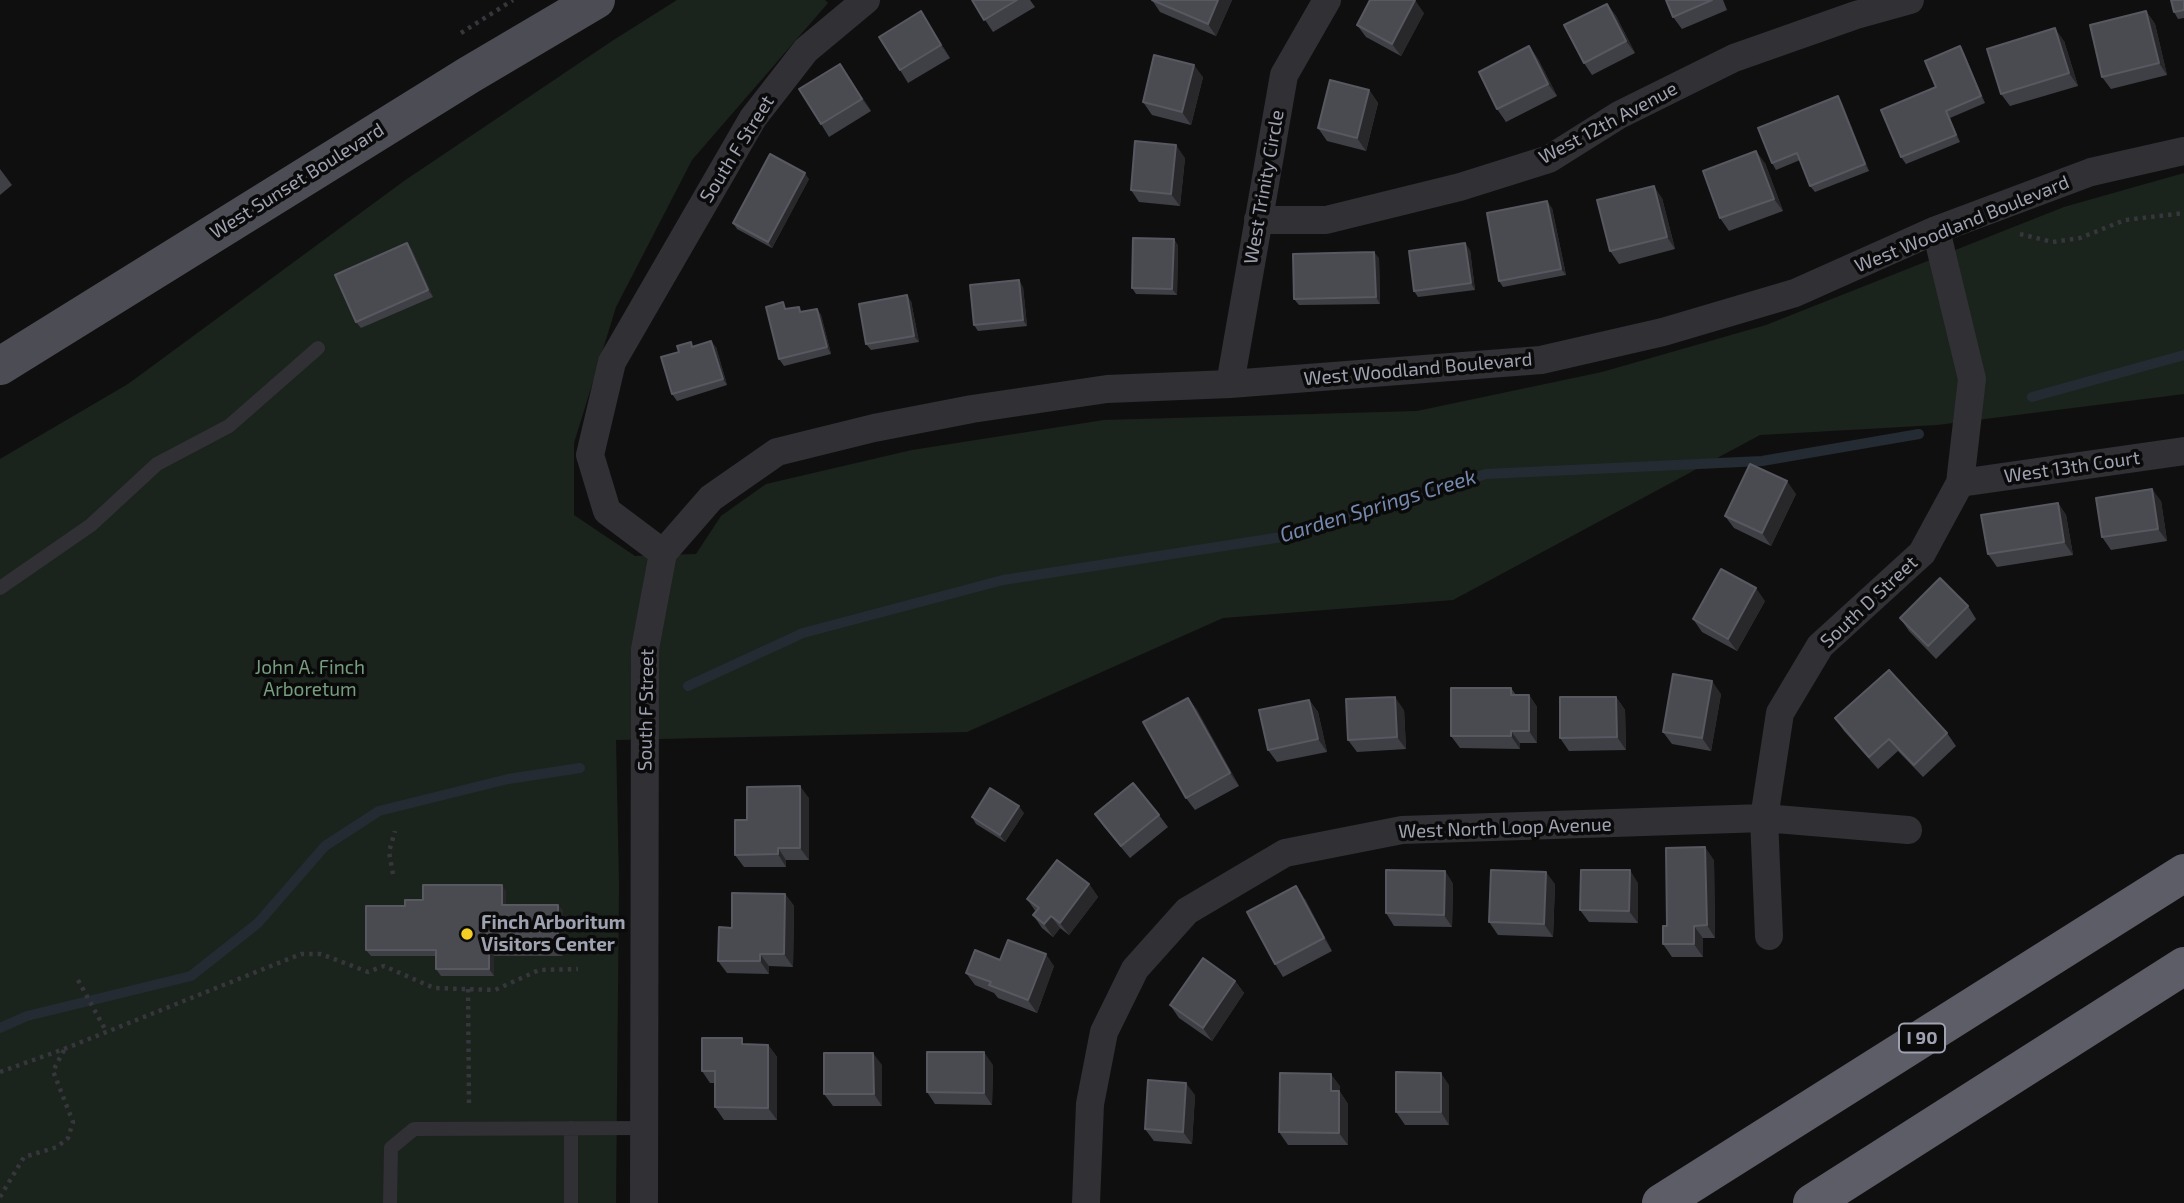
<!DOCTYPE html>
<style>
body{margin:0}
canvas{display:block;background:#0f0f10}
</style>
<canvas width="2184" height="1203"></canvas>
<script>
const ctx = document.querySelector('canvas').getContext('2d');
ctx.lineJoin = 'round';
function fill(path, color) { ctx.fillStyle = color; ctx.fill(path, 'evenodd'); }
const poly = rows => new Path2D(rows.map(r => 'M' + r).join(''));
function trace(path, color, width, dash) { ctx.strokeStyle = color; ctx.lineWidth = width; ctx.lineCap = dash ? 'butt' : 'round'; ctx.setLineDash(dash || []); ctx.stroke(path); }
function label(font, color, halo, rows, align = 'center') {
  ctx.font = font + ' "Exo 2",sans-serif'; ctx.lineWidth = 7; ctx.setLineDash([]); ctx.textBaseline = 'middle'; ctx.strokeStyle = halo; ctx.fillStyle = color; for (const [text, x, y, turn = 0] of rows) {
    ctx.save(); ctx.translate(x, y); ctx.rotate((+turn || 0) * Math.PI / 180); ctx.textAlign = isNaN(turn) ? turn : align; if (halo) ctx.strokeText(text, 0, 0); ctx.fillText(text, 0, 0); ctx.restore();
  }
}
fill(poly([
 [677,0,825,0,828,3,692,160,616,307,574,443,574,515,635,556,696,554,721,516,766,484,912,450,1104,420,1417,411,1602,372,1766,325,2064,207,2184,173,2184,394,1937,425,1760,435,1453,600,1223,618,967,732,616,740,619,884,616,1203,0,1203,0,459,128,384,404,181,612,41]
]), '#1b231d');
trace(poly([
 [2032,397,2184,355],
 [688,686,803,633,1003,580,1295,535,1486,474,1762,461,1919,434],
 [0,1028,27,1016,191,976,258,923,325,846,379,811,508,779,580,768]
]), '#252b33', 10);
trace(poly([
 [461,33,513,0],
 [2020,234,2053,242,2080,238,2125,220,2184,213],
 [393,874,389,852,395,831],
 [78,980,106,1031],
 [468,989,469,1104],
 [0,1072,64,1049,301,954,321,954,368,972,384,966,434,988,495,990,539,970,578,969],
 [0,1197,24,1157,57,1147,68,1138,73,1122,53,1071,64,1050]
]), '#36373c', 4.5, [3.5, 5]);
trace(poly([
 [0,588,91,525,157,464,229,426,318,348],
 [390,1203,391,1148,414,1129,645,1128],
 [571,1203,571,1128]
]), '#303035', 14);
trace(poly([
 [1258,220,1326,220,1460,187,1549,159,1619,115,1734,58,1856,15,1910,0],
 [1230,384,1284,75,1327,0],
 [1960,483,2184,451],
 [663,553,711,498,777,452,874,428,972,409,1107,389,1230,384,1541,360,1663,332,1795,293,1936,230,2091,172,2184,151],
 [663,553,607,511,590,455,612,362,753,118,806,50,866,0],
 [1769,936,1764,818,1780,713,1820,646,1922,553,1960,483,1972,379,1936,230],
 [644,1203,645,649,663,553],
 [1086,1203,1090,1104,1104,1032,1135,969,1187,911,1285,853,1402,830,1764,818,1908,830]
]), '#303035', 28);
trace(poly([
 [0,366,469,75,596,0]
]), '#4c4c54', 38);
trace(poly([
 [1661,1203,2184,873],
 [1812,1203,2184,966]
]), '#5c5d66', 38);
fill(poly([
 [972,0,1030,0,1035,7,993,32],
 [1152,0,1232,0,1216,36,1160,12],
 [1666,0,1723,0,1727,10,1682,29,1673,17],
 [2184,0,2184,18,2178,19,2174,12],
 [1607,4,1616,16,1635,53,1592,75,1584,63],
 [2146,11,2155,24,2167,75,2111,89,2102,77],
 [1424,13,1401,56,1366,37,1357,25],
 [929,24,950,58,908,83,900,70],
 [2064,41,2078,86,2010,106,2001,94],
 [1529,46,1538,59,1557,96,1506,122,1497,109],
 [1960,46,1964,53,1985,103,1950,118,1960,142,1906,164,1901,157,1936,87],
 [849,77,871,111,829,137,821,124],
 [1203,77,1191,125,1152,115,1143,102],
 [1369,90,1378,103,1366,151,1327,141,1318,128],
 [1838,96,1842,103,1869,171,1815,192,1810,186,1800,160,1776,170,1772,163],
 [1185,158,1180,206,1139,202,1131,190],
 [1765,163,1783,211,1729,231,1720,218],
 [0,169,12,185,0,195],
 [809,179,772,248,737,229,733,223],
 [1662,198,1675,249,1619,264,1610,251],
 [1552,208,1566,275,1503,287,1499,281],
 [1174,239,1178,246,1177,295,1136,294,1132,288],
 [407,243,412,250,433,297,361,328,356,322],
 [1470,250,1475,290,1418,297,1414,291],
 [1379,258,1380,304,1299,305,1294,299],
 [1023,287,1027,326,978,331,974,325],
 [911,301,919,342,871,350,866,344],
 [788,309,803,312,817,309,821,315,831,354,784,366,779,359],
 [694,346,716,347,727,385,677,401,672,394],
 [1796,494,1771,546,1734,528,1725,516],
 [2161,501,2167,541,2111,550,2102,537],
 [2058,503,2066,515,2073,555,1997,567,1988,554],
 [1765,601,1737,651,1702,632,1693,619],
 [1968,606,1976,619,1936,659,1909,631,1900,618],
 [1511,688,1516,695,1529,695,1537,707,1537,743,1520,743,1520,749,1460,748,1451,736],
 [1721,694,1711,751,1672,744,1663,732],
 [1616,697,1625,710,1626,750,1569,751,1560,738],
 [1188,698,1197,710,1239,786,1195,810,1186,798],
 [1309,700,1318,712,1327,752,1277,762,1268,750],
 [1404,710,1406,749,1357,752,1348,740],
 [1835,718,1947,733,1956,746,1923,777,1898,751,1878,769,1844,731],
 [809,798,809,860,786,860,786,867,744,867,735,855,747,820],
 [1024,813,1005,842,976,824,972,817],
 [1095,814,1159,815,1168,827,1130,858,1104,827],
 [1714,860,1715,938,1703,938,1703,957,1672,957,1663,944],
 [1445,871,1453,884,1452,927,1394,926,1386,913],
 [1638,883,1638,923,1589,922,1580,910],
 [1089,884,1098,897,1069,935,1060,928,1053,937,1042,928,1033,915,1036,912,1027,899],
 [1555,884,1553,937,1498,935,1489,922],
 [506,891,506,905,558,905,563,911,563,956,494,956,494,976,441,976,436,969,436,956,371,956,366,950,405,906,423,900],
 [785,894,794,906,793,967,769,966,769,974,727,973,718,961,732,928],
 [1305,899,1332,951,1283,977,1275,964],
 [1000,960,1054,966,1037,1013,998,998,994,993,975,985,966,973],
 [1235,981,1244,993,1212,1041,1179,1018,1170,1005],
 [746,1044,768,1045,777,1057,777,1120,724,1120,715,1107,715,1083,710,1083,702,1071],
 [882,1065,882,1106,833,1106,824,1094],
 [993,1065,992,1105,935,1104,927,1092],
 [1449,1085,1449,1125,1405,1125,1396,1112],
 [1340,1086,1340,1092,1348,1104,1348,1145,1288,1145,1279,1132],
 [1195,1095,1192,1144,1154,1141,1145,1129]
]), '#3f4045');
fill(poly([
 [1218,0,1232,0,1216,36,1208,24],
 [1415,0,1424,13,1401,56,1392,44],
 [1607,4,1616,16,1635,53,1626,41],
 [921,11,929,24,950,58,941,45],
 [2146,11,2155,24,2167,75,2159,63],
 [2055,28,2064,41,2078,86,2069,73],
 [1529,46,1538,59,1557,96,1548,84],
 [1960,46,1964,53,1985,103,1981,96],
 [840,64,849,77,871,111,862,99],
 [1194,65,1203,77,1191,125,1182,112],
 [1369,90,1378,103,1366,151,1357,138],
 [1838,96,1842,103,1869,171,1865,164],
 [1946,111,1950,118,1960,142,1956,135],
 [1176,145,1185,158,1180,206,1171,194],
 [1756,151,1765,163,1783,211,1774,199],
 [805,173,809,179,772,248,768,242],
 [1654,186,1662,198,1675,249,1667,237],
 [1547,201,1552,208,1566,275,1561,269],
 [1174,239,1178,246,1177,295,1172,289],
 [407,243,412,250,433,297,428,290],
 [1465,243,1470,250,1475,290,1471,283],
 [1374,252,1379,258,1380,304,1376,297],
 [1019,280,1023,287,1027,326,1023,320],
 [907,295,911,301,919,342,914,336],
 [817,309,821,315,831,354,827,347],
 [711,341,716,347,727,385,723,379],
 [1787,481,1796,494,1771,546,1762,533],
 [2152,489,2161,501,2167,541,2158,529],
 [2058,503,2066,515,2073,555,2064,542],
 [1756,588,1765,601,1737,651,1728,639],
 [1712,681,1721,694,1711,751,1702,738],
 [1529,695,1537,707,1537,743,1529,731],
 [1395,697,1404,710,1406,749,1397,737],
 [1616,697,1625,710,1626,750,1617,737],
 [1188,698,1197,710,1239,786,1230,773],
 [1309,700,1318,712,1327,752,1318,739],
 [1511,731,1520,743,1520,749,1511,736],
 [800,786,809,798,809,860,800,848],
 [1019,806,1024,813,1005,842,1000,835],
 [1705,847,1714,860,1715,938,1707,925],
 [778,848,786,860,786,867,778,854],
 [1630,870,1638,883,1638,923,1629,911],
 [1445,871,1453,884,1452,927,1444,915],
 [1546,872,1555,884,1553,937,1544,924],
 [1089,884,1098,897,1069,935,1060,923],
 [502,885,506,891,506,911,502,905],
 [1296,886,1305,899,1332,951,1324,938],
 [785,894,794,906,793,967,784,954],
 [558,905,563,911,563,956,558,950],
 [1051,916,1060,928,1053,937,1044,924],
 [1694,926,1703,938,1703,957,1694,944],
 [489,950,494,956,494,976,489,969],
 [760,954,769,966,769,974,760,961],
 [1046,954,1054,966,1037,1013,1028,1000],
 [1235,981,1244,993,1212,1041,1203,1028],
 [768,1045,777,1057,777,1120,768,1108],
 [984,1052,993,1065,992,1105,984,1093],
 [873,1053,882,1065,882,1106,874,1094],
 [1441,1073,1449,1085,1449,1125,1441,1112],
 [1331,1074,1340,1086,1340,1092,1348,1104,1348,1145,1339,1133,1331,1091],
 [1186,1083,1195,1095,1192,1144,1183,1132]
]), '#28282b');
const building = poly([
 [972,0,1017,0,984,20,972,0],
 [1152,0,1218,0,1208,24,1152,0],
 [1370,0,1415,0,1392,44,1357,25,1370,0],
 [1666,0,1712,0,1673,17,1666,0],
 [2171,0,2184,0,2184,10,2174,12,2171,0],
 [1607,4,1626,41,1584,63,1564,25,1607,4],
 [921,11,941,45,900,70,879,37,921,11],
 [2146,11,2159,63,2102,77,2090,25,2146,11],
 [2055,28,2069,73,2001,94,1987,49,2055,28],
 [1529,46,1548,84,1497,109,1479,72,1529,46],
 [1960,46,1981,96,1946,111,1956,135,1901,157,1881,110,1936,87,1925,61,1960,46],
 [1154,55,1194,65,1182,112,1143,102,1154,55],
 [840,64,862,99,821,124,799,89,840,64],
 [1330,80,1369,90,1357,138,1318,128,1330,80],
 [1838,96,1865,164,1810,186,1797,153,1772,163,1758,128,1838,96],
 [1135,141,1176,145,1171,194,1131,190,1135,141],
 [1756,151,1774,199,1720,218,1703,171,1756,151],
 [770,154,805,173,768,242,733,223,770,154],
 [1654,186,1667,237,1610,251,1597,200,1654,186],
 [1547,201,1561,269,1499,281,1487,213,1547,201],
 [1133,238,1174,239,1172,289,1132,288,1133,238],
 [407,243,428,290,356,322,335,275,407,243],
 [1465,243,1471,283,1414,291,1409,251,1465,243],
 [1374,252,1376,297,1294,299,1293,254,1374,252],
 [1019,280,1023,320,974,325,970,285,1019,280],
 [907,295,914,336,866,344,859,304,907,295],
 [783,302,785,309,799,307,800,312,817,309,827,347,779,359,766,307,783,302],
 [711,341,723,379,672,394,661,357,679,352,677,346,691,342,692,347,711,341],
 [1750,464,1787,481,1762,533,1725,516,1750,464],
 [2152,489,2158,529,2102,537,2096,498,2152,489],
 [2058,503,2064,542,1988,554,1981,515,2058,503],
 [1721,569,1756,588,1728,639,1693,619,1721,569],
 [1940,578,1968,606,1928,646,1900,618,1940,578],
 [1889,670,1947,733,1914,765,1889,739,1869,757,1835,718,1889,670],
 [1673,674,1712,681,1702,738,1663,732,1673,674],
 [1451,688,1511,688,1511,695,1529,695,1529,731,1511,731,1511,736,1451,736,1451,688],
 [1395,697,1397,737,1348,740,1346,699,1395,697],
 [1560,697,1616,697,1617,737,1560,738,1560,697],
 [1188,698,1230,773,1186,798,1143,722,1188,698],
 [1309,700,1318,739,1268,750,1259,710,1309,700],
 [1133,783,1159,815,1121,846,1095,814,1133,783],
 [800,786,800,848,778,848,778,854,735,855,735,820,747,820,747,787,800,786],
 [990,788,1019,806,1000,835,972,817,990,788],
 [1705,847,1707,925,1694,926,1694,944,1663,944,1663,926,1667,926,1666,848,1705,847],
 [1057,860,1089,884,1060,923,1051,916,1044,924,1033,915,1039,908,1027,899,1057,860],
 [1386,870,1445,871,1444,915,1386,913,1386,870],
 [1491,870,1546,872,1544,924,1489,922,1491,870],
 [1581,870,1630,870,1629,911,1580,910,1581,870],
 [423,885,502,885,502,905,558,905,558,950,489,950,489,969,436,969,436,950,366,950,366,906,405,906,405,900,423,900,423,885],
 [1296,886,1324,938,1275,964,1247,912,1296,886],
 [732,893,785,894,784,954,760,954,760,961,718,961,719,927,732,928,732,893],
 [1008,940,1046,954,1028,1000,989,985,991,982,966,973,975,950,1000,960,1008,940],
 [1203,958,1235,981,1203,1028,1170,1005,1203,958],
 [702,1038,742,1038,742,1044,768,1045,768,1108,715,1107,715,1071,702,1071,702,1038],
 [927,1052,984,1052,984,1093,927,1092,927,1052],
 [824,1053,873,1053,874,1094,824,1094,824,1053],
 [1396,1072,1441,1073,1441,1112,1396,1112,1396,1072],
 [1280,1073,1331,1074,1331,1091,1339,1091,1339,1133,1279,1132,1280,1073],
 [1148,1080,1186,1083,1183,1132,1145,1129,1148,1080]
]);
fill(building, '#4a4b51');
trace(building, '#575860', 2);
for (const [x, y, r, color] of [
 [467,934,7,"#f3ce24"]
]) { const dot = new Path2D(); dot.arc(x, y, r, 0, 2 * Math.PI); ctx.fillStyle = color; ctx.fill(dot); trace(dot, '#0a0a0b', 2.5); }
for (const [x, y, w] of [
 [1922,1038,46]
]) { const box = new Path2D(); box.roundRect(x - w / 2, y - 14.5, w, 29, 5); ctx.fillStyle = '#0a0a0b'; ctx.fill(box); trace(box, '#9fa2b1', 2); }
label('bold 18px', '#9fa2b1', null, [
 ["I 90",1922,1038]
]);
label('19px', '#9fa2b1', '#0a0a0b', [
 ["West 12th Avenue",1608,123,-28],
 ["South F Street",737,149,-58],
 ["West Sunset Boulevard",297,181,-32],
 ["West Trinity Circle",1264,187,-80],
 ["West Woodland Boulevard",1962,224,-22],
 ["West Woodland Boulevard",1418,369,-5],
 ["West 13th Court",2072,467,-8],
 ["South D Street",1869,602,-43],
 ["South F Street",646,710,-89],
 ["West North Loop Avenue",1505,828,-2]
]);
label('19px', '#769d7e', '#0a0a0b', [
 ["John A. Finch",310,668],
 ["Arboretum",310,690]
]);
label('bold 19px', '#9fa2b1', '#0a0a0b', [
 ["Finch Arboritum",481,923],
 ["Visitors Center",481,945]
], 'left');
label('italic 21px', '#758aae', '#0a0a0b', [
 ["Garden Springs Creek",1378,506,-17]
]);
</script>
